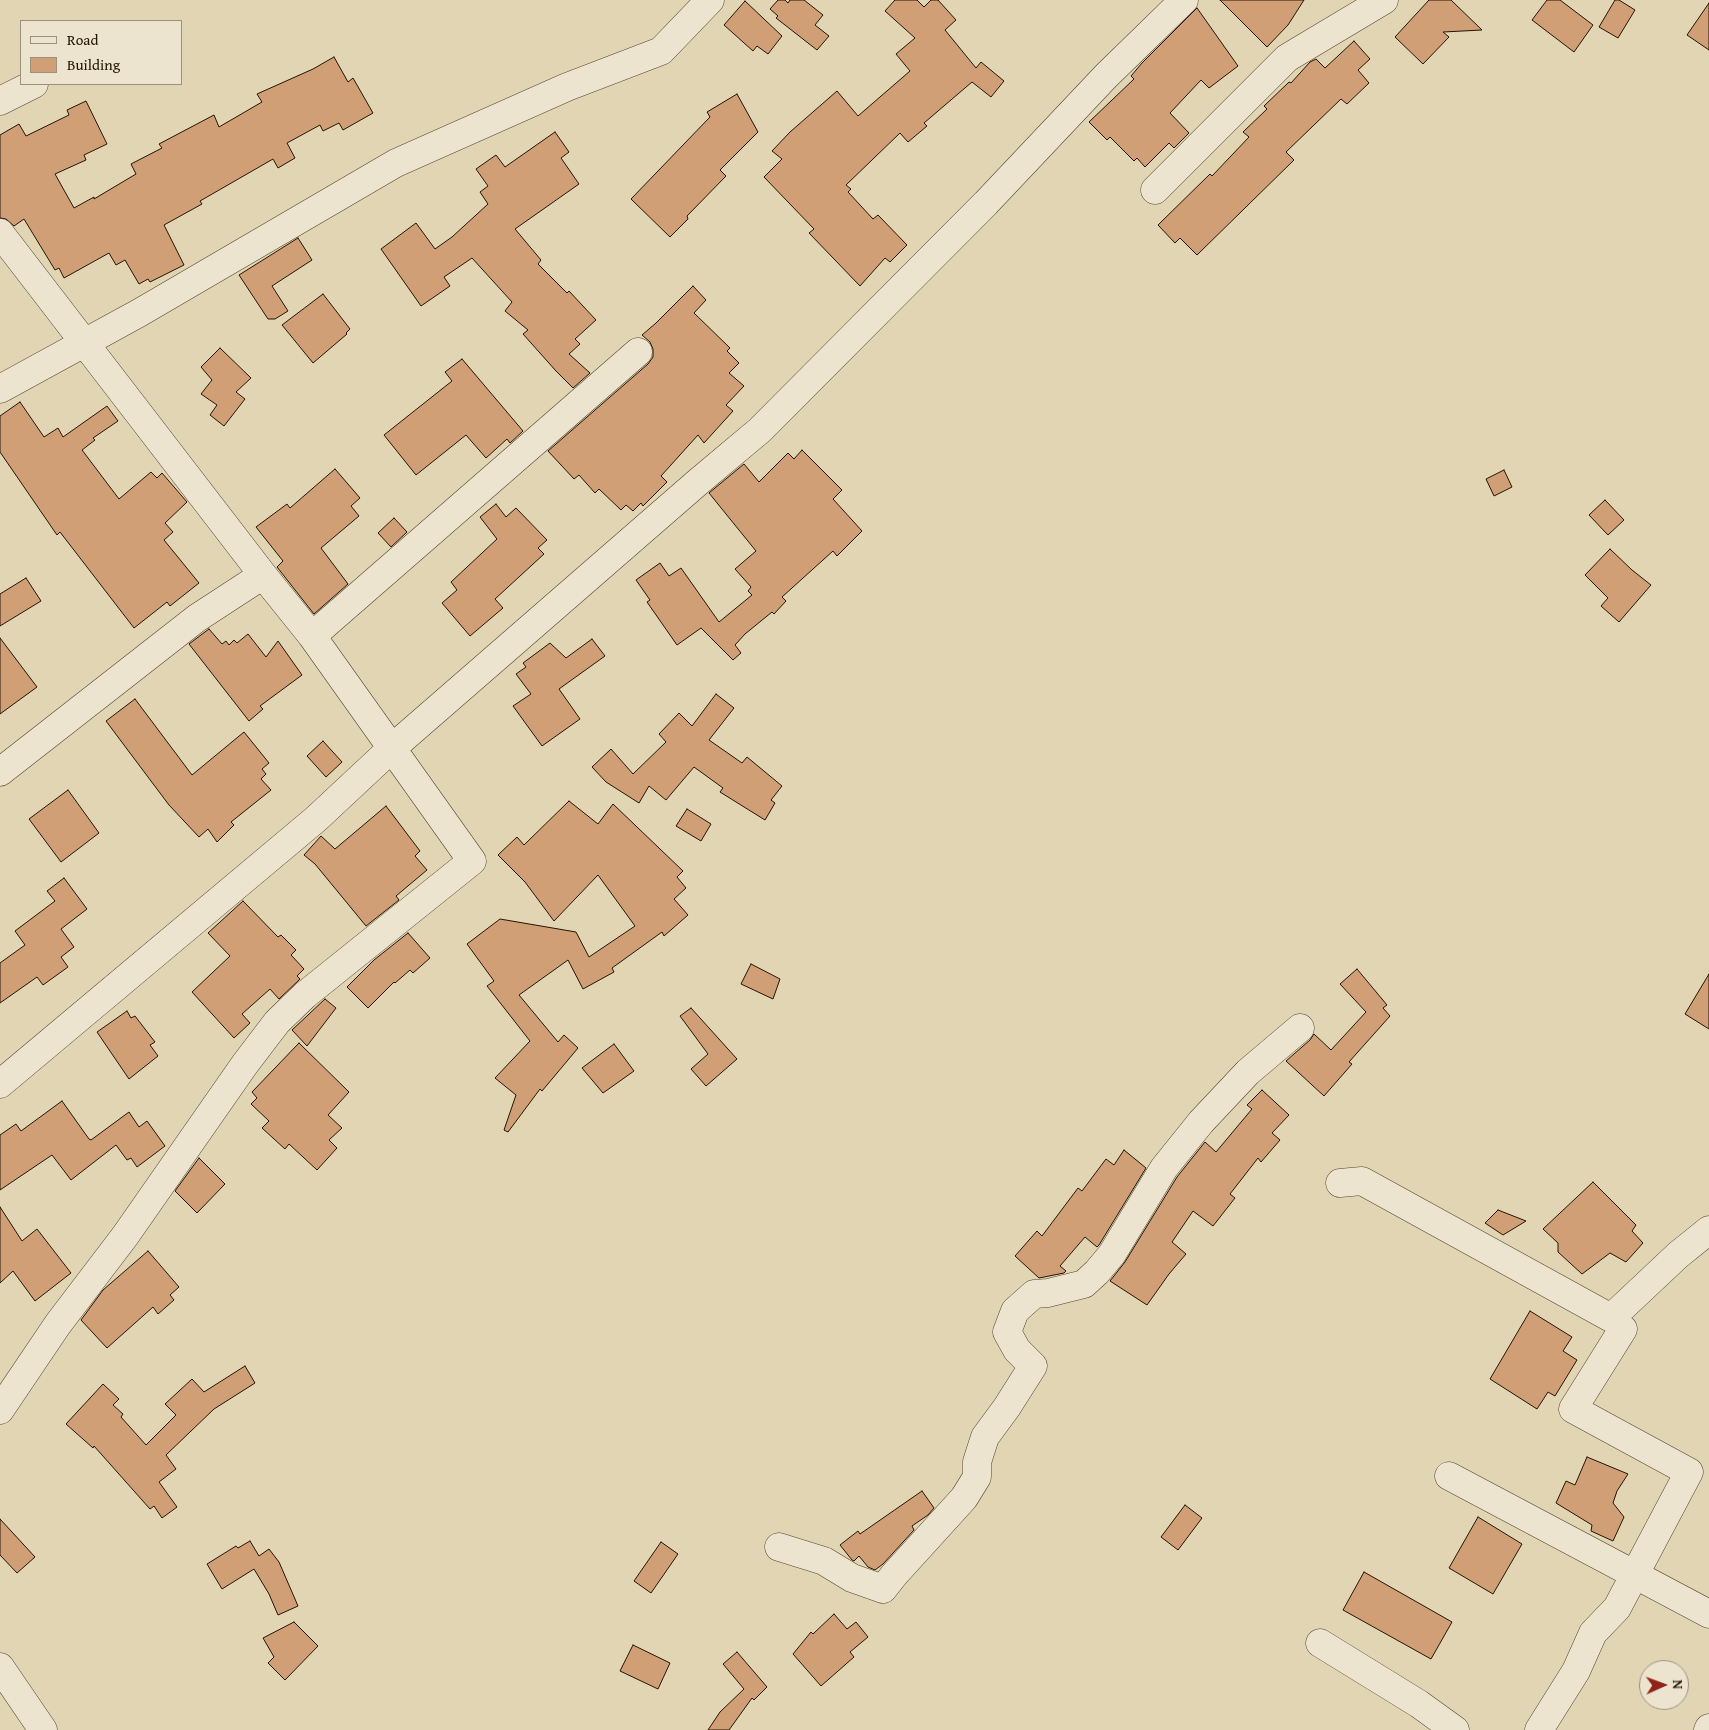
<!DOCTYPE html>
<style>
body{margin:0}
#map{position:relative;width:1709px;height:1730px;overflow:hidden;background:#e1d5b4;font-family:"Gentium Book Plus",serif}
canvas{display:block}
.legend{position:absolute;left:20px;top:20px;width:162px;height:65px;box-sizing:border-box;background:#ece4ce;border:1px solid #9c917d;margin:0;padding:6px 9px;list-style:none;font-size:15px;color:#241403}
.legend li{display:flex;align-items:center;gap:10px;height:25px}
.legend b{width:25px;border:1px solid #9c917d}
.north{position:absolute;left:1639px;top:1660px;width:50px;height:50px;box-sizing:border-box;background:#ece4ce;border:1px solid #9c917d;border-radius:50%;rotate:88deg;font-size:14px;font-weight:700;line-height:20px;text-align:center;color:#241403}
.north::after{content:'';display:block;margin:auto;width:18px;height:22px;background:#8f2418;clip-path:polygon(50% 0,100% 100%,50% 72%,0 100%)}
</style>
<div id="map">
<canvas width="1709" height="1730"></canvas>
<ul class="legend">
<li><b style="height:6px;background:#ece4ce"></b>Road</li>
<li><b style="height:14px;background:#d19f76"></b>Building</li>
</ul>
<div class="north">N</div>
</div>
<script>
const ctx = document.querySelector('canvas').getContext('2d');
ctx.lineJoin = 'round';
function fill(path, color) { ctx.fillStyle = color; ctx.fill(path, 'evenodd'); }
const poly = rows => new Path2D(rows.map(r => 'M' + r).join(''));
function trace(path, color, width, dash) { ctx.strokeStyle = color; ctx.lineWidth = width; ctx.lineCap = dash ? 'butt' : 'round'; ctx.setLineDash(dash || []); ctx.stroke(path); }
const building = poly([
 [778,0,785,0,788,3,790,0,804,0,823,15,815,25,829,36,817,50,776,18,778,16,770,9,778,0],
 [895,0,917,0,924,7,931,0,938,0,956,20,945,30,976,68,981,62,1004,81,991,97,972,82,924,123,927,126,908,142,900,133,846,185,851,189,848,192,873,219,878,215,907,245,890,262,885,258,860,286,809,233,814,229,764,177,782,159,772,151,790,132,837,91,858,116,910,71,896,54,915,38,885,11,895,0],
 [1220,0,1304,0,1288,25,1267,47,1220,0],
 [1429,0,1451,0,1482,30,1443,32,1449,37,1423,64,1395,37,1429,0],
 [1547,0,1560,0,1593,25,1574,52,1532,20,1547,0],
 [1615,0,1619,0,1635,10,1618,38,1599,27,1615,0],
 [745,1,782,36,768,54,757,46,753,51,724,25,745,1],
 [1709,3,1709,50,1687,35,1709,3],
 [1197,8,1238,66,1209,88,1201,80,1170,113,1189,133,1174,148,1169,143,1145,167,1137,158,1134,161,1110,137,1107,140,1089,122,1134,79,1131,76,1142,63,1197,8],
 [1354,41,1370,59,1358,70,1369,83,1347,104,1341,99,1286,152,1294,160,1197,255,1180,238,1175,243,1158,225,1210,174,1212,176,1249,137,1243,132,1267,109,1264,106,1289,82,1291,83,1310,62,1316,59,1325,68,1354,41],
 [334,57,348,82,353,78,373,113,343,130,339,123,323,131,320,125,287,143,295,158,278,168,273,159,200,201,202,204,164,225,184,265,150,282,148,279,139,284,125,260,116,265,109,253,64,278,59,268,55,270,24,219,14,226,6,219,0,218,0,135,19,124,26,136,69,115,67,110,86,101,107,144,84,155,86,160,55,174,74,208,94,197,94,199,136,174,131,164,162,148,159,144,214,115,219,127,262,102,257,94,313,69,334,57],
 [737,94,758,132,720,170,726,176,687,216,688,219,670,237,631,199,710,117,707,112,737,94],
 [555,132,569,152,561,158,579,184,515,229,541,260,538,264,567,293,569,291,596,320,575,339,580,344,569,354,590,373,573,388,556,371,523,334,528,330,505,311,512,302,472,258,444,277,450,286,421,306,381,249,416,223,435,249,452,237,488,204,480,192,488,186,476,169,496,155,505,167,555,132],
 [298,238,312,260,272,286,288,311,275,319,268,319,239,275,298,238],
 [693,286,706,300,694,313,730,348,727,351,739,363,729,373,744,386,726,405,733,411,704,443,698,435,661,476,667,482,643,506,641,503,633,511,626,505,621,510,599,489,595,493,579,475,574,479,548,451,648,364,653,357,653,349,650,342,642,335,656,323,693,286],
 [323,294,350,329,346,333,347,334,313,363,282,325,323,294],
 [220,348,251,378,236,392,245,399,224,426,210,415,217,405,201,394,212,380,201,367,220,348],
 [462,359,523,431,510,443,507,439,486,458,466,435,416,475,384,435,452,381,445,372,462,359],
 [20,402,44,437,58,428,63,437,107,406,118,421,93,438,95,440,82,450,119,499,151,472,157,478,162,473,187,502,165,523,173,532,164,540,199,583,170,606,167,602,134,628,60,532,57,535,0,452,0,416,20,402],
 [802,450,842,490,833,499,862,531,837,556,833,551,782,597,786,601,774,614,772,612,745,634,735,645,741,653,733,660,701,628,677,645,647,602,650,600,636,580,660,563,669,576,681,568,719,622,752,595,748,591,751,587,735,569,756,551,709,493,744,464,759,482,788,453,794,459,802,450],
 [335,469,360,498,351,506,359,516,321,548,348,584,314,614,277,567,283,561,256,527,287,504,290,508,335,469],
 [1504,470,1512,487,1494,496,1486,479,1504,470],
 [1605,500,1624,520,1608,535,1589,515,1605,500],
 [496,504,506,517,516,508,547,540,538,548,544,554,495,599,503,608,470,636,442,603,457,590,451,582,497,539,480,517,496,504],
 [394,518,407,532,391,547,378,533,394,518],
 [1610,549,1632,570,1651,585,1619,622,1601,606,1608,598,1585,575,1610,549],
 [26,578,41,601,0,626,0,594,26,578],
 [209,629,222,644,226,641,229,645,234,640,237,643,248,634,266,657,278,641,302,675,260,706,263,709,249,721,189,644,209,629],
 [0,638,37,687,0,714,0,638],
 [592,639,605,656,559,689,580,719,542,746,513,706,531,694,516,674,526,667,523,663,550,643,566,658,592,639],
 [716,694,734,708,709,740,742,763,747,757,782,786,771,800,775,803,765,820,720,792,723,788,694,767,666,800,649,786,639,803,606,782,592,767,611,749,633,774,666,742,659,734,679,713,692,726,716,694],
 [135,699,192,775,244,732,269,763,262,769,266,774,261,779,271,790,231,822,234,825,217,842,208,829,199,837,169,805,106,721,135,699],
 [323,741,342,762,326,777,307,756,323,741],
 [68,790,99,833,61,862,29,819,68,790],
 [569,801,598,824,613,804,683,871,677,877,686,888,674,899,688,915,664,936,662,932,612,968,614,972,583,989,568,960,519,995,558,1042,564,1035,578,1048,542,1091,540,1089,508,1132,504,1130,516,1095,495,1078,530,1041,487,986,494,981,467,944,500,919,576,932,589,957,635,926,598,875,554,921,525,882,498,855,517,837,524,845,569,801],
 [386,806,420,851,415,856,427,870,396,896,399,900,366,926,315,864,304,855,321,836,335,849,386,806],
 [687,809,711,824,701,841,676,826,687,809],
 [64,878,87,909,61,929,74,947,61,957,68,967,43,985,37,977,0,1003,0,963,25,945,15,931,55,901,47,891,64,878],
 [243,901,278,937,281,935,296,950,291,955,304,969,297,976,300,979,279,999,270,989,242,1014,250,1023,234,1038,192,992,230,956,208,933,243,901],
 [408,933,430,958,413,973,410,970,395,983,394,982,368,1008,347,987,374,960,408,933],
 [751,964,780,979,773,999,741,984,751,964],
 [1357,969,1387,1005,1383,1008,1390,1016,1349,1062,1352,1064,1324,1096,1286,1061,1310,1040,1314,1034,1331,1050,1366,1012,1340,984,1357,969],
 [1709,974,1709,1029,1685,1014,1709,974],
 [325,999,336,1008,307,1046,292,1030,325,999],
 [691,1008,737,1059,706,1086,691,1069,708,1054,680,1016,691,1008],
 [127,1011,131,1018,135,1016,155,1042,150,1045,158,1056,129,1079,97,1032,127,1011],
 [299,1043,349,1092,328,1115,342,1128,329,1140,337,1148,317,1170,289,1144,285,1149,262,1128,269,1121,251,1104,257,1098,252,1092,299,1043],
 [614,1044,634,1071,603,1093,582,1068,614,1044],
 [1262,1090,1289,1115,1272,1133,1280,1140,1261,1162,1258,1158,1230,1194,1235,1198,1213,1226,1193,1211,1172,1242,1186,1254,1169,1274,1147,1305,1110,1281,1125,1262,1177,1177,1205,1142,1216,1152,1252,1109,1247,1105,1262,1090],
 [62,1101,89,1139,91,1140,129,1112,139,1127,147,1121,165,1146,137,1167,131,1158,127,1160,116,1145,71,1180,52,1155,0,1190,0,1135,16,1124,21,1131,62,1101],
 [1124,1150,1146,1168,1099,1245,1097,1247,1085,1237,1060,1266,1066,1271,1064,1273,1039,1278,1015,1256,1037,1231,1042,1236,1078,1188,1082,1191,1106,1159,1114,1165,1124,1150],
 [199,1158,225,1184,197,1213,175,1191,199,1158],
 [1593,1182,1636,1225,1632,1231,1643,1243,1626,1262,1610,1253,1582,1274,1558,1252,1558,1243,1543,1229,1593,1182],
 [0,1207,22,1241,37,1229,71,1273,35,1301,13,1271,0,1283,0,1207],
 [1498,1210,1526,1221,1503,1235,1485,1223,1498,1210],
 [148,1251,179,1287,170,1295,174,1300,158,1314,153,1307,107,1348,81,1320,103,1290,148,1251],
 [1530,1311,1572,1337,1563,1351,1577,1360,1555,1396,1548,1392,1537,1409,1490,1379,1530,1311],
 [245,1366,255,1383,214,1409,166,1455,176,1469,159,1482,177,1507,162,1518,154,1506,150,1509,94,1446,93,1448,66,1424,103,1384,119,1399,113,1405,123,1414,121,1417,146,1445,176,1415,165,1404,192,1379,204,1392,245,1366],
 [1587,1457,1628,1474,1617,1491,1613,1503,1624,1517,1613,1541,1591,1531,1592,1525,1556,1503,1566,1481,1575,1485,1587,1457],
 [922,1491,934,1508,928,1515,912,1526,914,1530,883,1564,875,1570,868,1567,859,1556,854,1561,852,1560,840,1545,858,1531,860,1534,922,1491],
 [1185,1505,1202,1518,1178,1550,1161,1537,1185,1505],
 [1478,1517,1522,1544,1493,1594,1449,1568,1478,1517],
 [0,1519,35,1557,17,1573,0,1555,0,1519],
 [250,1541,259,1556,269,1549,279,1562,298,1606,278,1615,269,1594,254,1569,222,1589,207,1564,236,1546,238,1548,250,1541],
 [661,1542,678,1554,651,1593,634,1581,661,1542],
 [1364,1572,1452,1622,1431,1659,1343,1610,1364,1572],
 [834,1614,847,1629,856,1622,868,1637,850,1652,854,1657,821,1686,793,1654,811,1632,813,1634,834,1614],
 [294,1622,318,1646,285,1680,268,1663,274,1657,263,1638,294,1622],
 [633,1645,670,1663,658,1689,620,1671,633,1645],
 [737,1652,767,1687,754,1700,752,1698,729,1730,708,1730,720,1712,744,1689,723,1664,737,1652]
]);
fill(building, '#d19f76');
trace(building, '#241403', 1);
const minor = poly([
 [0,101,34,84],
 [1155,190,1287,58,1384,0],
 [0,233,263,575,312,636,472,861,305,995,277,1022,245,1064,125,1236,58,1324,0,1410],
 [0,389,139,313,396,163,567,87,661,51,710,0],
 [312,636,638,352],
 [0,772,197,618,263,575],
 [0,1084,316,819,391,749,698,482,760,430,986,203,1106,76,1184,0],
 [1340,1183,1362,1181,1611,1318,1678,1255,1709,1230],
 [1449,1476,1709,1614],
 [779,1547,824,1561,852,1578,883,1589,894,1575,964,1498,977,1477,977,1462,985,1437,1007,1407,1033,1366,1017,1350,1007,1332,1015,1311,1034,1294,1048,1293,1084,1284,1097,1272,1112,1254,1164,1168,1201,1122,1248,1072,1300,1028],
 [1320,1643,1419,1704,1455,1730],
 [0,1667,43,1730],
 [1539,1730,1576,1671,1593,1633,1617,1608,1689,1472,1573,1409,1623,1329],
 [1708,1730,1709,1728]
]);
trace(minor, '#53442f', 29);
trace(minor, '#ece4ce', 28);
</script>
